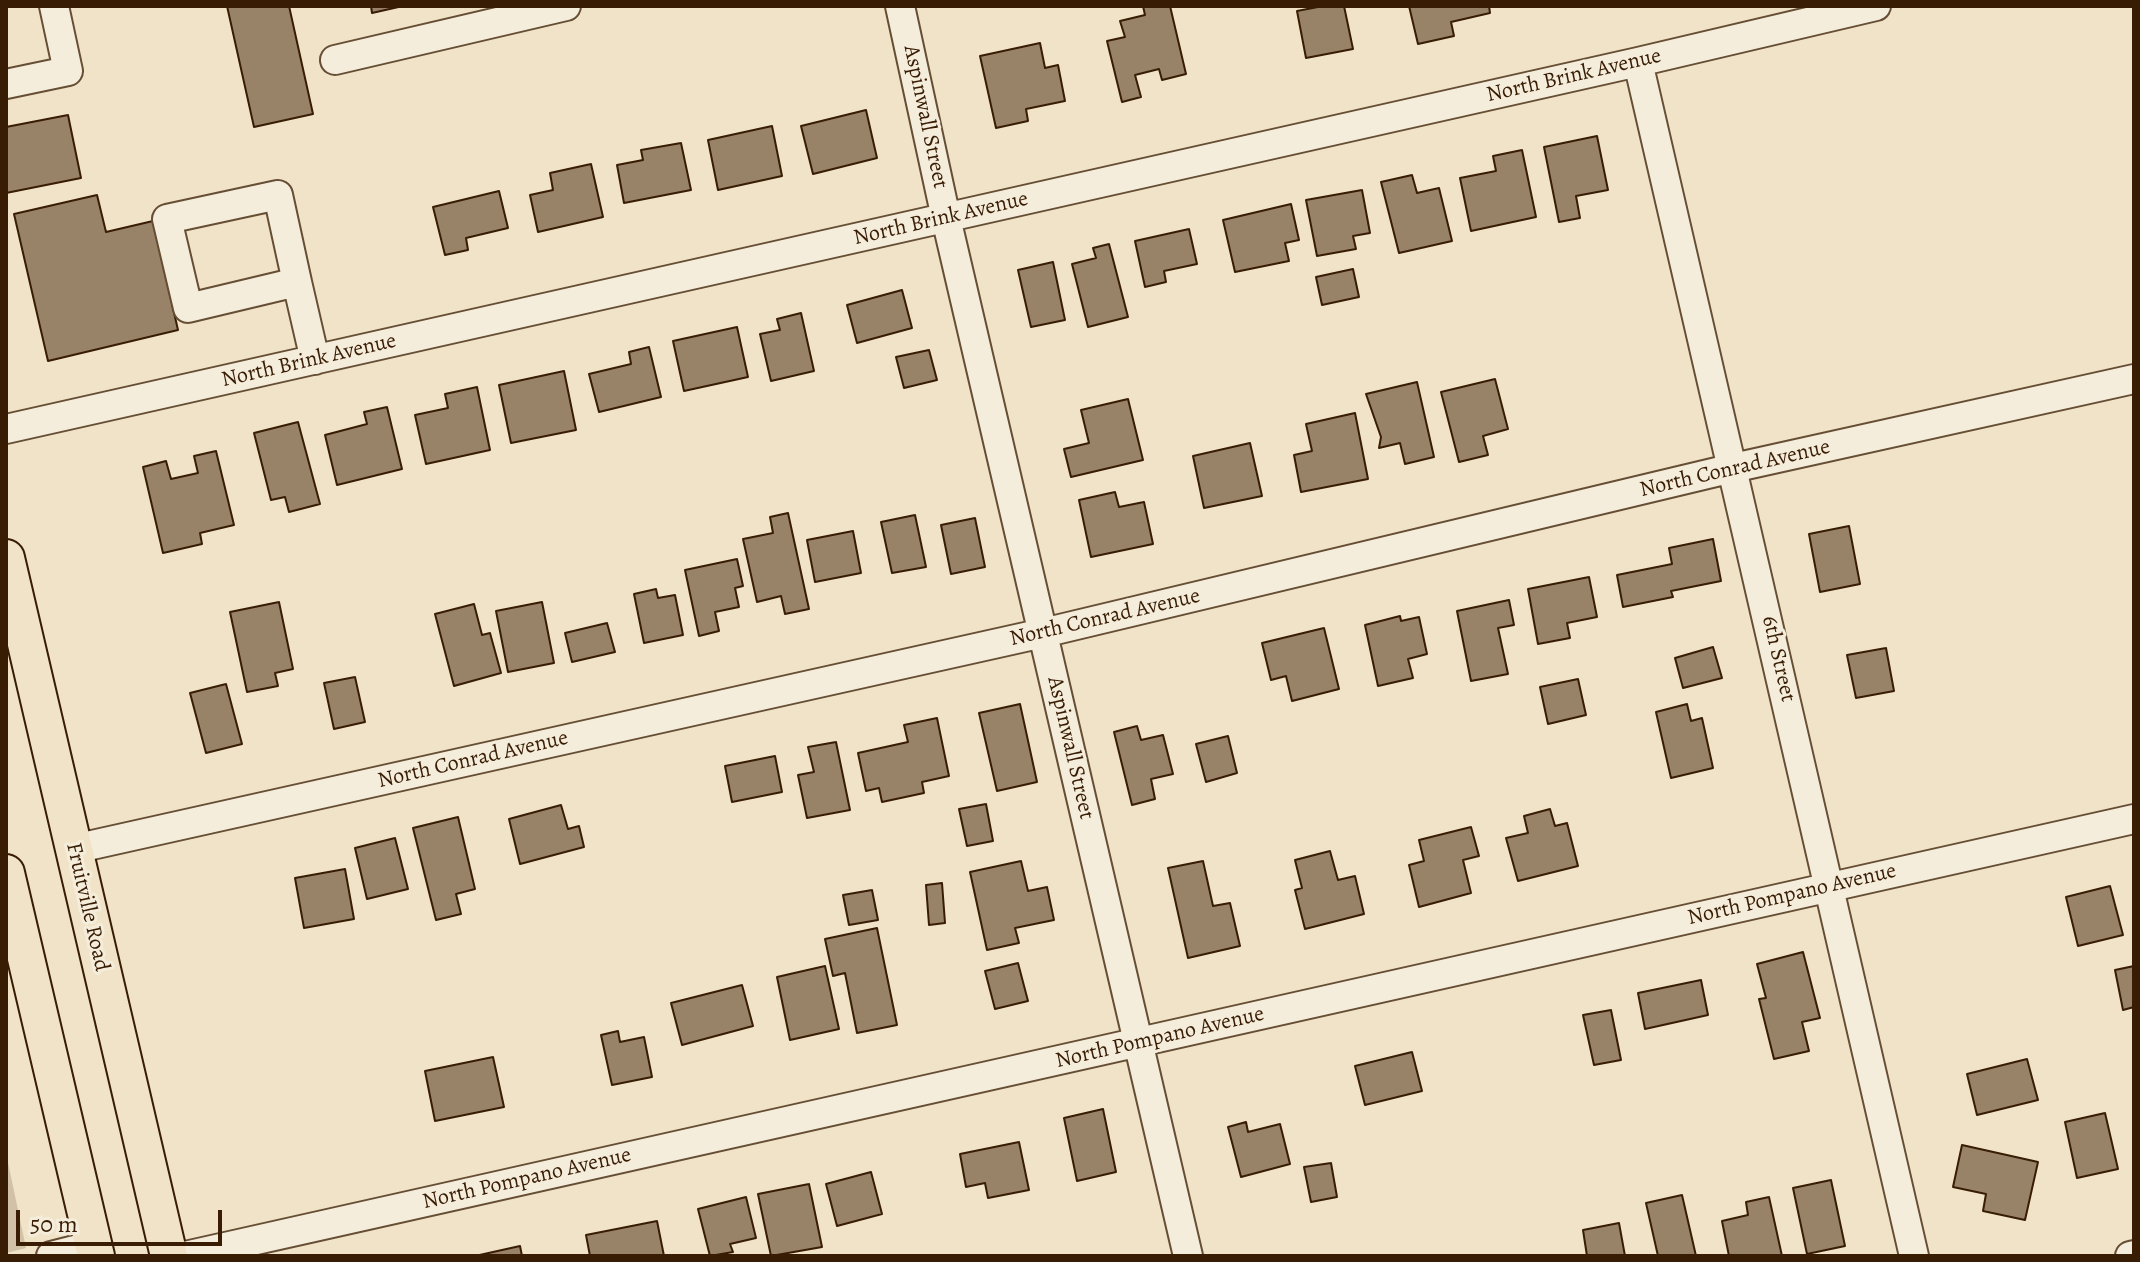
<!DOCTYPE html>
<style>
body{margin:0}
#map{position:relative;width:2140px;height:1262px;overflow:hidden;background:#f0e3c7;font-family:Alegreya,serif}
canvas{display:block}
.frame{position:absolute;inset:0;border:8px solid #381c04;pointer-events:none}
.scale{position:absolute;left:16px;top:1210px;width:206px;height:36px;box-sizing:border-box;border:4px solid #381c04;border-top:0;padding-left:10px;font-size:24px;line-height:28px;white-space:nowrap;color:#381c04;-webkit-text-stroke:6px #f5eddb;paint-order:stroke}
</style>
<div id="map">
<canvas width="2140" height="1262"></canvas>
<div class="frame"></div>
<div class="scale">50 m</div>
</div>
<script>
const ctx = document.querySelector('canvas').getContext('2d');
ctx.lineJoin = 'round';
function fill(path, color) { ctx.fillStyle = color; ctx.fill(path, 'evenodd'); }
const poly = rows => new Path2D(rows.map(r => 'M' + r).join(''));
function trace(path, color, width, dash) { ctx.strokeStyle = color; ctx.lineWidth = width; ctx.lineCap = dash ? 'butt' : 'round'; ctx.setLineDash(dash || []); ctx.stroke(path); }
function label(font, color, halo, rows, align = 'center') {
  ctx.font = font + ' Alegreya,serif'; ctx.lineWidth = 6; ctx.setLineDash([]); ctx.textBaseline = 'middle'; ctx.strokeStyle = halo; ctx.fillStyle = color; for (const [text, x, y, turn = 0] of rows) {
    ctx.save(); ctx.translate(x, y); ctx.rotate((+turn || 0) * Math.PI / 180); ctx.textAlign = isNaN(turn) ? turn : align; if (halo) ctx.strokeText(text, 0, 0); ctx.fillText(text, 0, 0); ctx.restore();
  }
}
fill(poly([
 [6,1153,26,1248,6,1253]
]), '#d1c1a6');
const building = poly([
 [227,6,289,6,313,114,254,127,227,6],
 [371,6,403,6,372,13,371,6],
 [1143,6,1170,6,1186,74,1162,80,1159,69,1135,75,1141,97,1122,102,1107,41,1125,37,1120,21,1145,15,1143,6],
 [1323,6,1344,6,1353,49,1306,58,1297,11,1323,6],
 [1409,6,1489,6,1490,13,1451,22,1454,36,1418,44,1409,6],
 [1040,43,1045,68,1058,65,1065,101,1026,109,1028,121,996,128,980,56,1040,43],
 [866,110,877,158,813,174,801,126,866,110],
 [68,115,81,178,6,193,6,127,68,115],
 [772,126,782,176,718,190,708,140,772,126],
 [1597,136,1608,190,1576,196,1580,218,1559,222,1544,147,1597,136],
 [681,143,691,190,624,203,617,165,643,160,641,150,681,143],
 [1522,150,1536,217,1471,231,1460,178,1496,171,1493,156,1522,150],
 [591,164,603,217,538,232,530,195,553,190,550,173,591,164],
 [1412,175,1417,193,1439,188,1452,241,1399,253,1381,182,1412,175],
 [1362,190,1370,233,1353,236,1356,249,1317,256,1306,200,1362,190],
 [499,191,508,228,466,238,468,250,445,255,433,207,499,191],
 [97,195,106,232,153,221,178,330,48,361,14,214,97,195],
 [1291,204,1299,240,1285,243,1289,261,1235,272,1223,220,1291,204],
 [1189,229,1197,264,1164,271,1166,282,1145,287,1135,241,1189,229],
 [1109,244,1128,317,1088,327,1072,264,1096,258,1093,248,1109,244],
 [1053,262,1065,320,1031,327,1018,270,1053,262],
 [1353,269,1359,297,1322,305,1316,277,1353,269],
 [902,290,912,328,857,343,847,305,902,290],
 [801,313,814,371,771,381,760,334,780,330,777,319,801,313],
 [737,327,748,377,684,391,673,341,737,327],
 [649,347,661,397,599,412,589,374,631,364,629,352,649,347],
 [929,350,937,380,904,388,896,357,929,350],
 [564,371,576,430,511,443,499,385,564,371],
 [1495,379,1508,429,1483,436,1488,455,1459,462,1441,392,1495,379],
 [1417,382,1434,457,1405,464,1400,443,1379,448,1381,437,1366,394,1417,382],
 [477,387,490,450,426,464,415,415,448,408,445,394,477,387],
 [1128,399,1143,460,1071,477,1064,449,1089,443,1081,410,1128,399],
 [387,407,402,469,337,485,325,435,367,424,364,412,387,407],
 [1355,413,1368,479,1301,492,1294,455,1312,451,1306,424,1355,413],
 [298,422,320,504,289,512,285,497,271,500,254,433,298,422],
 [1250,443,1262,496,1204,508,1193,456,1250,443],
 [216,451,234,525,200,533,202,544,163,553,143,467,166,461,171,479,198,473,194,456,216,451],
 [1115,492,1119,507,1144,502,1153,544,1091,557,1079,500,1115,492],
 [788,513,809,609,785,614,781,596,757,602,743,539,773,533,770,517,788,513],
 [915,515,926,567,892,573,881,522,915,515],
 [975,518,985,567,951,574,941,525,975,518],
 [1849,526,1860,584,1820,592,1809,534,1849,526],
 [853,531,861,573,815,582,807,540,853,531],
 [1713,539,1721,581,1671,591,1673,597,1623,607,1617,575,1672,564,1669,548,1713,539],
 [737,559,743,586,735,588,739,607,715,612,719,631,699,636,685,570,737,559],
 [1589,577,1597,617,1567,623,1570,638,1538,644,1528,589,1589,577],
 [656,589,658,598,675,595,683,635,644,643,634,594,656,589],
 [1509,600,1514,625,1498,628,1508,674,1471,681,1457,611,1509,600],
 [279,602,293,669,275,673,278,686,247,692,230,612,279,602],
 [542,602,554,663,508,672,496,611,542,602],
 [474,604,482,635,490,633,501,673,454,686,435,614,474,604],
 [1400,616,1401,621,1419,617,1427,654,1408,659,1413,678,1378,686,1365,625,1400,616],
 [607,623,615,652,572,662,565,633,607,623],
 [1324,628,1339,689,1292,701,1286,676,1271,680,1262,643,1324,628],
 [1713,647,1722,678,1683,688,1675,658,1713,647],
 [1886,648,1894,691,1856,698,1847,655,1886,648],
 [355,677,365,722,334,729,324,683,355,677],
 [1578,679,1586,715,1548,724,1540,687,1578,679],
 [226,684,242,744,206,753,190,693,226,684],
 [1020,704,1037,782,997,791,979,713,1020,704],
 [1687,704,1691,721,1702,718,1713,768,1671,778,1656,712,1687,704],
 [937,718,949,776,922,782,924,793,882,802,879,788,866,791,858,753,908,742,904,725,937,718],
 [1137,726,1141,740,1163,735,1173,774,1151,779,1155,799,1132,805,1114,732,1137,726],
 [1228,736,1237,773,1206,782,1196,744,1228,736],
 [836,742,850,810,807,818,798,775,814,772,808,747,836,742],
 [775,756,782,792,732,802,725,766,775,756],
 [986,804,993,841,967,846,959,809,986,804],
 [561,805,568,829,579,826,584,847,520,864,509,819,561,805],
 [1550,809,1555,826,1567,823,1578,866,1518,881,1506,838,1528,833,1524,816,1550,809],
 [458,817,475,889,456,894,461,914,436,920,413,828,458,817],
 [1471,827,1479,856,1463,860,1471,893,1419,907,1409,865,1424,861,1419,840,1471,827],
 [395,838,408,889,367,899,355,848,395,838],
 [1330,851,1338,880,1355,876,1364,914,1305,929,1295,890,1302,888,1295,860,1330,851],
 [1021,861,1028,891,1047,887,1054,920,1015,928,1019,943,987,950,970,872,1021,861],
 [1203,861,1213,906,1230,903,1240,946,1188,958,1168,868,1203,861],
 [345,869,354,919,304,928,295,878,345,869],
 [942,883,945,923,929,925,926,885,942,883],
 [2110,886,2123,935,2078,946,2066,897,2110,886],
 [872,890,878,920,849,925,843,895,872,890],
 [877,928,897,1025,857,1033,845,973,833,976,825,939,877,928],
 [1803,952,1820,1018,1802,1022,1809,1051,1774,1059,1759,999,1766,998,1757,964,1803,952],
 [1018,963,1028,1001,995,1009,985,971,1018,963],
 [825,966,839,1029,790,1040,777,977,825,966],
 [2134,966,2134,1007,2123,1010,2115,970,2134,966],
 [1701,980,1708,1015,1645,1029,1638,993,1701,980],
 [742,985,753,1026,682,1045,671,1003,742,985],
 [1611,1010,1621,1060,1594,1065,1583,1015,1611,1010],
 [618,1031,620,1042,644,1037,652,1077,612,1085,601,1035,618,1031],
 [1412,1052,1422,1091,1365,1105,1355,1066,1412,1052],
 [493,1057,504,1107,435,1121,425,1071,493,1057],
 [2027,1059,2038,1100,1977,1115,1967,1074,2027,1059],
 [1103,1109,1116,1172,1077,1181,1064,1118,1103,1109],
 [2105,1113,2118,1169,2077,1178,2065,1122,2105,1113],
 [1246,1122,1248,1132,1280,1124,1290,1164,1241,1177,1228,1127,1246,1122],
 [1019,1142,1029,1190,988,1198,985,1183,966,1187,960,1154,1019,1142],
 [1962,1145,2038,1162,2025,1220,1983,1211,1986,1194,1953,1187,1962,1145],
 [1331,1163,1337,1197,1311,1202,1304,1167,1331,1163],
 [871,1172,882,1214,837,1226,826,1184,871,1172],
 [1831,1180,1845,1246,1807,1254,1793,1188,1831,1180],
 [809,1184,822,1247,771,1256,758,1194,809,1184],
 [1682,1195,1696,1256,1658,1256,1646,1203,1682,1195],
 [746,1197,756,1238,730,1244,733,1252,710,1256,698,1209,746,1197],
 [1769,1197,1782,1256,1729,1256,1722,1221,1748,1215,1746,1202,1769,1197],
 [657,1221,664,1256,590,1256,586,1235,657,1221],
 [1619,1223,1625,1256,1587,1256,1583,1230,1619,1223],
 [520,1246,522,1256,475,1256,520,1246]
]);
fill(building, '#988369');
trace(building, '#381c04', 2);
const minor = poly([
 [900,6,946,218,1188,1256],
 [335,60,566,6],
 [1638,62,1914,1256],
 [6,84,68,71,54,6],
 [278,195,297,282,188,308,167,219,278,195],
 [297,282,315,360],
 [6,429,1638,62,1876,6],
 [74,849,1043,633,1733,468,2134,379],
 [51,1256,94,1245],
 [185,1256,2134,819],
 [2130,1256,2134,1255]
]);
const major = poly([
 [6,558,169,1256],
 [6,873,96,1256]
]);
trace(minor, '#664e35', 32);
trace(major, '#381c04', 40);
trace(minor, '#f5eddb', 28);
trace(major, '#f0e3c7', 36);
label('22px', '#381c04', '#f5eddb', [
 ["North Brink Avenue",1574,76,-13],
 ["Aspinwall Street",925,117,78],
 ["North Brink Avenue",941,219,-13],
 ["North Brink Avenue",309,361,-13],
 ["North Conrad Avenue",1735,469,-13],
 ["North Conrad Avenue",1105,618,-13],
 ["6th Street",1778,659,77],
 ["Aspinwall Street",1070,748,77],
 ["North Conrad Avenue",473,760,-13],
 ["North Pompano Avenue",1792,895,-13],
 ["Fruitville Road",87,907,77],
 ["North Pompano Avenue",1160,1038,-13],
 ["North Pompano Avenue",527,1179,-13]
]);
</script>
